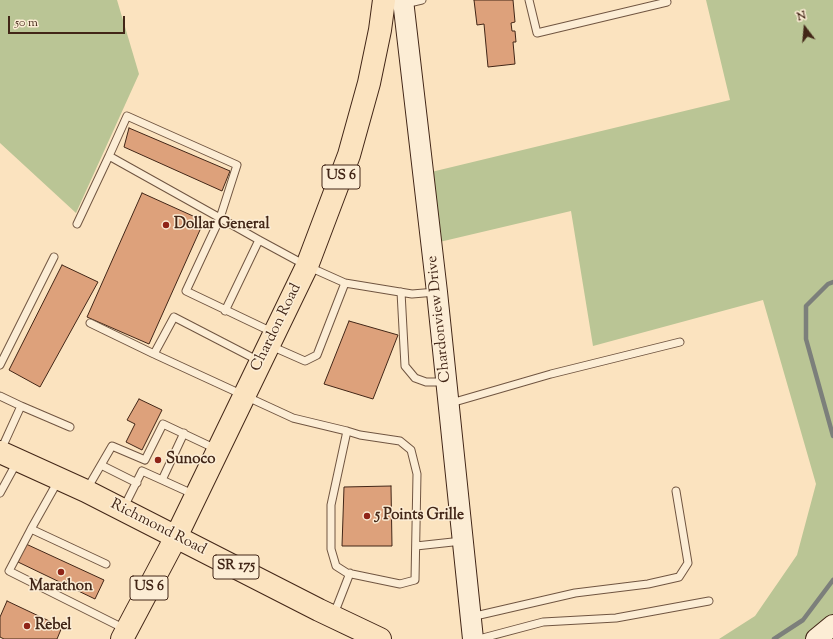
<!DOCTYPE html>
<style>
body{margin:0}
#map{position:relative;width:833px;height:639px;overflow:hidden;background:#fbe3bf;font-family:"Sorts Mill Goudy",serif}
canvas{display:block}
.north{position:absolute;left:785px;top:8px;width:40px;height:40px;-webkit-text-stroke:3px #fcedd5;paint-order:stroke;rotate:344deg;font-size:11px;font-weight:700;line-height:16px;text-align:center;color:#422617}
.north::after{content:'';display:block;margin:auto;width:14px;height:18px;background:#422617;clip-path:polygon(50% 0,100% 100%,50% 72%,0 100%)}
.scale{position:absolute;left:8px;top:16px;width:117px;height:18px;box-sizing:border-box;border:2px solid #422617;border-top:0;padding-left:5px;font-size:12px;line-height:14px;white-space:nowrap;color:#422617;-webkit-text-stroke:3px #fcedd5;paint-order:stroke}
</style>
<div id="map">
<canvas width="833" height="639"></canvas>
<div class="north">N</div>
<div class="scale">50 m</div>
</div>
<script>
const ctx = document.querySelector('canvas').getContext('2d');
ctx.lineJoin = 'round';
function fill(path, color) { ctx.fillStyle = color; ctx.fill(path, 'evenodd'); }
const poly = rows => new Path2D(rows.map(r => 'M' + r).join(''));
function trace(path, color, width, dash) { ctx.strokeStyle = color; ctx.lineWidth = width; ctx.lineCap = dash ? 'butt' : 'round'; ctx.setLineDash(dash || []); ctx.stroke(path); }
function label(font, color, halo, rows, align = 'center') {
  ctx.font = font + ' "Sorts Mill Goudy",serif'; ctx.lineWidth = 3; ctx.setLineDash([]); ctx.textBaseline = 'middle'; ctx.strokeStyle = halo; ctx.fillStyle = color; for (const [text, x, y, turn = 0] of rows) {
    ctx.save(); ctx.translate(x, y); ctx.rotate((+turn || 0) * Math.PI / 180); ctx.textAlign = isNaN(turn) ? turn : align; if (halo) ctx.strokeText(text, 0, 0); ctx.fillText(text, 0, 0); ctx.restore();
  }
}
fill(poly([
 [0,0,117,0,139,74,76,213,0,143],
 [706,0,833,0,833,625,816,639,719,639,755,616,797,555,816,484,763,300,593,346,571,211,431,244,423,174,730,100]
]), '#bac595');
trace(poly([
 [833,282,828,284,806,306,806,339,833,436],
 [774,639,803,620,833,580]
]), '#7c7f7b', 4.5);
const building = poly([
 [474,0,513,0,515,22,511,23,512,31,515,31,516,42,513,42,515,64,488,67,484,24,477,25,474,0],
 [129,128,230,171,222,191,124,147,129,128],
 [142,193,204,221,149,344,87,317,142,193],
 [62,265,98,282,40,387,9,370,62,265],
 [349,321,398,335,373,399,324,384,349,321],
 [139,399,162,410,142,450,126,442,135,424,127,420,139,399],
 [391,486,392,546,342,546,344,487,391,486],
 [26,544,104,580,95,599,18,562,26,544],
 [7,601,62,627,57,639,4,639,0,637,0,617,7,601]
]);
fill(building, '#dda17b');
trace(building, '#422617', 1);
const lane = poly([
 [529,0,537,33,667,2,666,0],
 [405,4,422,0],
 [77,224,109,156],
 [345,283,412,294,436,292],
 [401,292,405,366,415,378,426,382,444,382],
 [225,311,259,240],
 [90,323,154,354],
 [271,346,305,361,317,355,345,283,307,266,259,240,220,218,109,156,127,116,237,165,220,218,186,291,272,332],
 [259,361,174,317,154,354,293,418,347,431,360,435,400,441,411,450,417,474,415,580,400,584,347,573,336,566,331,549,331,505,347,431],
 [0,365,54,257],
 [0,396,21,406,1,450],
 [451,403,551,374,680,342],
 [21,406,70,427],
 [101,465,137,483],
 [162,480,195,495],
 [58,481,31,529,9,571,125,629],
 [87,489,112,446,145,460,163,424,216,449],
 [0,493,17,462],
 [123,509,142,471,162,480,184,433],
 [31,529,106,564],
 [416,546,462,541],
 [334,614,350,573],
 [471,617,575,593,648,584,679,577,688,563,676,491],
 [479,639,543,622,616,618,709,601]
]);
const secondary = poly([
 [403,0,437,292,473,639],
 [816,639,833,625]
]);
const primary = poly([
 [0,452,86,491,319,610,380,639],
 [122,639,176,537,307,266,349,155,369,83,380,30,384,0]
]);
trace(lane, '#705541', 9);
trace(secondary, '#422617', 22);
trace(primary, '#422617', 24);
trace(lane, '#fcedd5', 7);
trace(secondary, '#fcedd5', 20);
trace(primary, '#fbe3bf', 22);
for (const [x, y, r, color] of [
 [166,225,4,"#8f2418"],
 [158,460,4,"#8f2418"],
 [367,516,4,"#8f2418"],
 [61,572,4,"#8f2418"],
 [27,626,4,"#8f2418"]
]) { const dot = new Path2D(); dot.arc(x, y, r, 0, 2 * Math.PI); ctx.fillStyle = color; ctx.fill(dot); trace(dot, '#fcedd5', 1.5); }
for (const [x, y, w] of [
 [341,177,38],
 [236,567,46],
 [149,588,38]
]) { const box = new Path2D(); box.roundRect(x - w / 2, y - 12, w, 24, 3); ctx.fillStyle = '#fcedd5'; ctx.fill(box); trace(box, '#422617', 1); }
label('bold 14px', '#422617', null, [
 ["US 6",341,177],
 ["SR 175",236,567],
 ["US 6",149,588]
]);
label('bold 15px', '#422617', '#fcedd5', [
 ["Dollar General",174,225],
 ["Sunoco",166,460],
 ["5 Points Grille",375,516],
 ["Marathon",61,587,"center"],
 ["Rebel",35,626]
], 'left');
label('15px', '#422617', '#fcedd5', [
 ["Chardonview Drive",440,319,-96],
 ["Chardon Road",277,328,-64],
 ["Richmond Road",158,528,27]
]);
</script>
